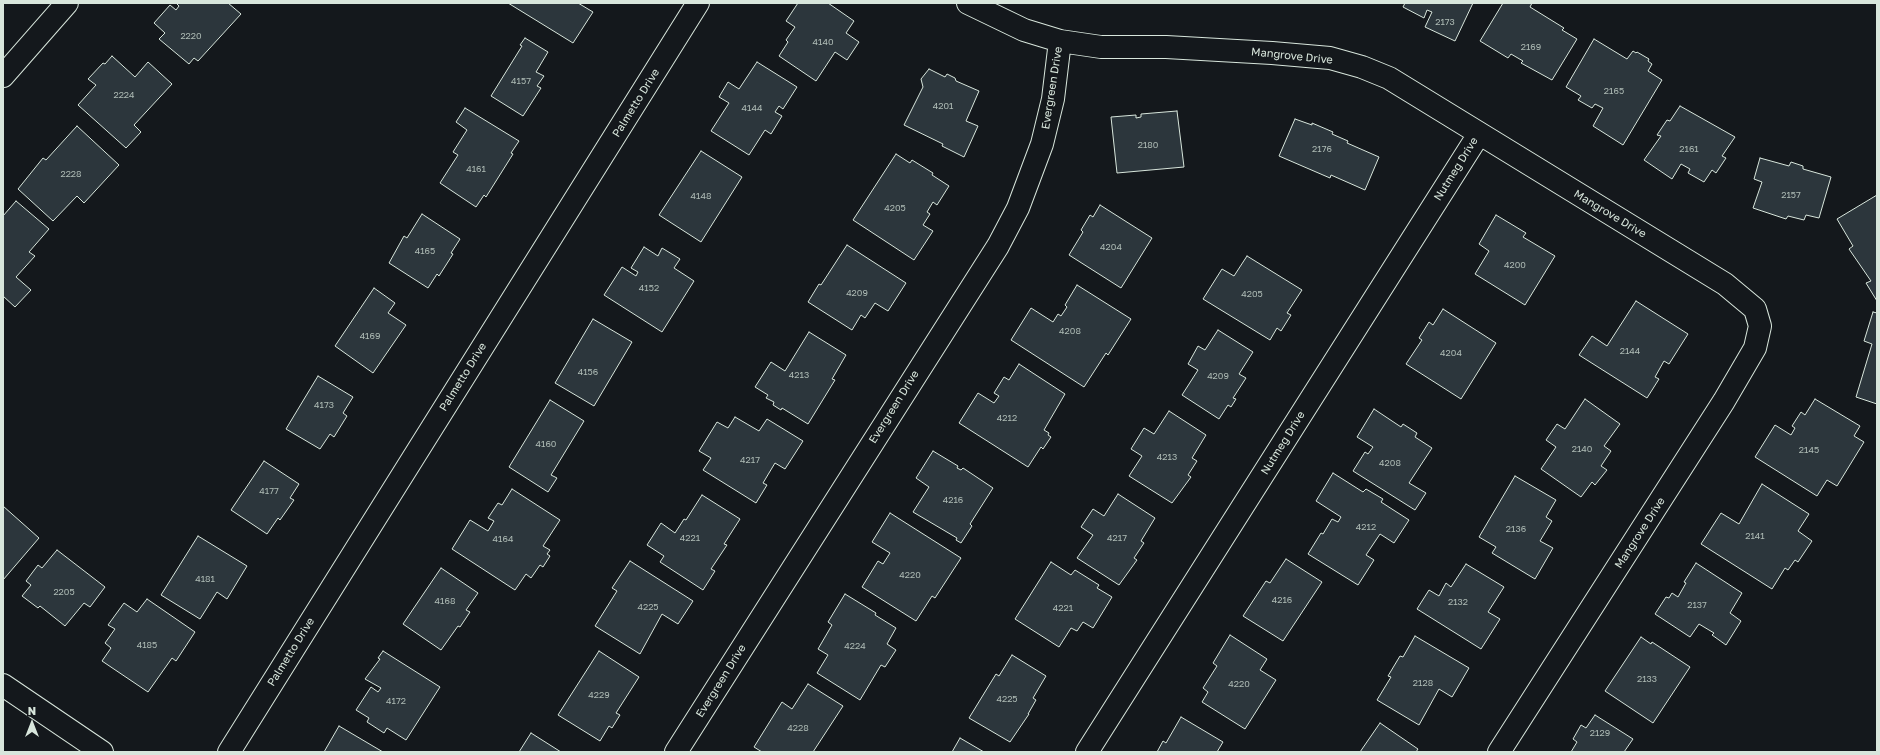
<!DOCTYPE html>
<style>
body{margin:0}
#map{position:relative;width:1880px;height:755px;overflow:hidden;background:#14181c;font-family:"Golos Text",sans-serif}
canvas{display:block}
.frame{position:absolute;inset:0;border:4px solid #d8e6dc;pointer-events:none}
.north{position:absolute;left:12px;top:703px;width:40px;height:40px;-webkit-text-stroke:3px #14181c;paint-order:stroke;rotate:0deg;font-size:11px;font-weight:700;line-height:16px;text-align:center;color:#d8e6dc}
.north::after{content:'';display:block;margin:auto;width:14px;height:18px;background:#d8e6dc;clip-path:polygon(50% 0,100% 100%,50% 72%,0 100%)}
</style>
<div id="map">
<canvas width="1880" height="755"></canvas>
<div class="frame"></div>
<div class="north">N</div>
</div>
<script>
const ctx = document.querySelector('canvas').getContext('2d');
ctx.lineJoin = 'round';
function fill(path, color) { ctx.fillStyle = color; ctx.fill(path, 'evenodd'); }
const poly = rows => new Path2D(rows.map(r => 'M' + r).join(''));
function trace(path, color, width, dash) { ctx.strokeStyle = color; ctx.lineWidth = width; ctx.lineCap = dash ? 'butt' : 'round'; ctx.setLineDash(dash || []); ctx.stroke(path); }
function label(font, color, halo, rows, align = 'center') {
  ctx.font = font + ' "Golos Text",sans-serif'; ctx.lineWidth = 3; ctx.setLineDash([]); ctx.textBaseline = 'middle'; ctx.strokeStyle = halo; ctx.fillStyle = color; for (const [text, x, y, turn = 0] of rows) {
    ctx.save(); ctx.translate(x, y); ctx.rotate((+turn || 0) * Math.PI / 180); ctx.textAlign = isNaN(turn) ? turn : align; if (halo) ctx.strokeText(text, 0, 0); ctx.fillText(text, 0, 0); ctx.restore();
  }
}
const building = poly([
 [176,3,228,3,241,14,198,61,194,58,189,64,159,39,165,33,154,23,170,5,176,10,179,6,176,3],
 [508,3,578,3,593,12,573,43,508,3],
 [798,3,828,3,854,21,846,33,859,42,847,60,835,52,816,81,779,56,788,42,786,40,795,27,786,21,798,3],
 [1405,3,1473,3,1455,41,1425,27,1432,12,1427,10,1424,18,1403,7,1405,3],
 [1503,3,1532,3,1530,7,1564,28,1562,30,1577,39,1552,80,1521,63,1523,61,1511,54,1508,58,1480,41,1503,3],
 [525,38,548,52,536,72,544,76,537,86,541,88,523,116,491,96,522,46,520,45,525,38],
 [1594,39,1627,59,1633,51,1636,53,1637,52,1649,59,1648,61,1652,64,1648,71,1662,80,1623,145,1593,126,1603,108,1595,104,1592,108,1578,100,1581,96,1566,87,1594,39],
 [112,56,135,77,148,62,172,84,134,125,141,132,126,148,78,105,96,85,88,79,103,63,105,64,112,56],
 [757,62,797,87,783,109,779,106,775,112,782,116,771,134,765,130,749,155,711,131,729,103,719,97,728,82,739,89,757,62],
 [929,69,945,77,947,74,955,78,956,81,979,91,966,121,978,126,964,157,942,146,943,144,904,125,923,87,921,79,929,69],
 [1680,106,1735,137,1722,156,1726,158,1716,173,1712,170,1704,182,1688,173,1690,169,1681,164,1672,179,1644,160,1661,136,1657,135,1667,120,1670,121,1680,106],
 [465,108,519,141,511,153,513,154,486,197,484,195,476,207,440,183,458,155,453,152,467,130,456,122,465,108],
 [1177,111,1184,167,1117,173,1111,117,1136,115,1136,118,1141,117,1141,114,1177,111],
 [1295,119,1312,125,1312,123,1333,132,1332,134,1348,141,1347,143,1379,157,1365,190,1331,175,1330,178,1279,156,1295,119],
 [77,126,119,165,84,203,77,196,53,221,18,189,43,158,46,160,77,126],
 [701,151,742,177,701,242,659,215,701,151],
 [896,154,910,163,912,160,933,173,932,175,949,186,937,205,933,202,927,212,930,214,923,225,933,231,914,260,853,220,896,154],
 [1760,158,1789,166,1791,162,1803,166,1803,169,1831,177,1819,218,1806,215,1804,220,1788,216,1786,219,1753,208,1762,182,1754,179,1760,158],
 [1877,195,1877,301,1866,283,1871,281,1849,249,1853,246,1837,219,1877,195],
 [16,201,49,229,29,252,35,256,16,277,31,290,15,307,3,296,3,216,16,201],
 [1100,205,1152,238,1121,288,1069,255,1083,232,1081,230,1090,215,1093,217,1100,205],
 [422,214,460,239,451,253,453,254,439,276,437,274,428,288,389,263,404,236,407,238,422,214],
 [1496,215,1526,233,1523,237,1555,256,1525,305,1475,274,1489,251,1479,244,1496,215],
 [847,245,906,283,888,311,875,303,865,318,861,315,852,330,808,302,819,284,821,285,847,245],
 [644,247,658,256,662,248,680,259,674,268,694,281,662,332,604,295,622,267,636,276,638,272,631,268,644,247],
 [1247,256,1302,290,1287,313,1291,315,1281,331,1277,328,1270,340,1203,299,1222,269,1234,276,1247,256],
 [1077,285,1131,319,1108,355,1106,353,1084,387,1011,340,1031,308,1053,322,1058,314,1061,316,1067,307,1065,305,1077,285],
 [374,288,395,303,388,313,406,325,373,373,335,346,374,288],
 [1636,301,1688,334,1669,364,1664,361,1655,377,1659,379,1647,398,1579,355,1592,336,1607,346,1636,301],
 [1443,309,1496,343,1461,399,1406,364,1422,340,1419,338,1429,322,1433,325,1443,309],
 [1873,312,1877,313,1877,404,1856,397,1872,344,1864,341,1873,312],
 [593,319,632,342,594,406,555,383,593,319],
 [1218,330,1253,352,1239,374,1246,378,1233,398,1236,399,1231,407,1228,405,1219,419,1182,395,1198,370,1188,364,1198,346,1205,350,1218,330],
 [809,332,846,355,832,379,835,380,808,424,782,408,781,410,773,405,774,402,766,398,768,395,755,387,771,362,785,371,809,332],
 [1019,364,1065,394,1044,430,1049,433,1048,435,1051,437,1043,449,1041,447,1028,467,959,423,978,393,994,403,999,396,994,393,1004,377,1009,380,1019,364],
 [318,376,353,397,343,413,347,416,334,437,330,434,320,449,286,429,318,376],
 [1585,399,1620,424,1604,446,1611,451,1601,466,1607,470,1595,485,1592,482,1581,497,1541,469,1556,447,1546,440,1557,424,1565,429,1585,399],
 [1815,399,1860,426,1854,436,1864,442,1837,486,1827,480,1817,496,1755,457,1775,425,1791,435,1795,428,1792,426,1801,412,1805,415,1815,399],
 [550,400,584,421,551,475,557,478,548,492,509,467,550,400],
 [1374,409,1401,427,1403,424,1417,433,1415,437,1432,448,1409,483,1426,493,1415,510,1353,471,1365,452,1368,454,1373,447,1357,437,1374,409],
 [1169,411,1206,435,1192,458,1197,461,1188,475,1191,477,1172,503,1129,476,1142,456,1131,449,1144,428,1154,434,1169,411],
 [735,417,759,431,767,419,803,441,785,469,775,463,763,483,767,485,756,503,703,470,711,458,699,451,717,422,728,428,735,417],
 [933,451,958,466,957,468,961,470,963,468,993,488,970,524,972,526,961,543,956,540,957,538,913,512,929,487,916,478,933,451],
 [264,461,299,484,290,498,294,500,280,520,278,518,267,534,231,510,264,461],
 [1333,473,1363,492,1366,489,1383,499,1381,502,1409,520,1394,543,1380,534,1366,555,1374,560,1358,585,1308,554,1321,533,1323,534,1332,519,1338,522,1341,517,1316,501,1333,473],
 [1515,476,1556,500,1546,517,1552,521,1540,541,1553,548,1535,579,1492,553,1496,547,1479,537,1515,476],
 [1762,484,1809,514,1798,531,1812,541,1798,562,1795,560,1788,570,1785,568,1772,589,1701,544,1721,513,1739,524,1762,484],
 [512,489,560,520,543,546,550,550,547,554,550,556,543,567,540,565,531,578,526,574,515,590,452,549,470,520,488,531,494,521,488,518,498,503,502,505,512,489],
 [1118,494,1155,518,1141,541,1144,543,1134,558,1137,560,1119,585,1077,558,1093,535,1081,527,1093,509,1104,516,1118,494],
 [702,495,740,519,724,544,727,545,711,569,715,571,703,590,660,562,664,556,647,545,661,523,675,533,684,519,686,520,702,495],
 [3,506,39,538,3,580,3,506],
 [890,513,961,558,935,598,932,596,916,621,862,587,878,561,883,564,890,553,872,542,890,513],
 [198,536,247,566,227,599,217,592,200,619,161,595,198,536],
 [57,550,105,587,90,607,84,603,65,626,40,606,38,608,22,596,31,585,26,581,38,565,42,568,57,550],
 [1286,559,1322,582,1283,641,1243,616,1266,581,1270,583,1286,559],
 [630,561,693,601,678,624,662,614,640,654,595,626,617,591,612,588,630,561],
 [1051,562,1071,575,1075,570,1099,585,1097,588,1112,597,1093,628,1083,622,1077,631,1071,628,1059,647,1015,619,1051,562],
 [1696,563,1742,593,1730,613,1741,621,1726,645,1712,635,1714,633,1699,624,1690,637,1655,614,1666,597,1669,598,1672,593,1678,597,1686,583,1684,582,1696,563],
 [1466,564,1504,587,1488,612,1500,619,1481,649,1417,609,1429,590,1439,596,1446,583,1451,587,1466,564],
 [441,568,478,593,466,610,470,612,460,627,458,626,441,650,403,624,441,568],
 [845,594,876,613,875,615,896,628,887,644,896,650,885,667,881,665,860,700,817,673,828,655,818,649,832,625,828,622,845,594],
 [147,599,195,632,176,661,172,658,148,692,102,661,111,648,105,643,115,629,108,625,124,603,137,612,147,599],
 [1230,635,1267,659,1260,670,1276,680,1245,729,1202,702,1208,692,1203,688,1217,666,1213,663,1230,635],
 [1415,636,1469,668,1452,697,1439,689,1419,725,1377,700,1391,677,1388,676,1400,656,1403,657,1415,636],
 [1641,637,1651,644,1652,642,1690,667,1653,723,1605,691,1641,637],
 [383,651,440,687,406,740,387,728,384,733,367,722,369,718,356,710,371,687,378,692,381,688,365,679,380,659,378,658,383,651],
 [599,651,639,677,616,713,620,715,612,728,609,726,600,741,558,715,599,651],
 [1012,655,1046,676,1033,698,1036,700,1028,714,1029,714,1010,742,969,718,996,674,999,676,1012,655],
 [808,684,843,706,813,752,762,752,754,747,782,702,792,709,808,684],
 [1595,715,1633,739,1624,752,1571,752,1577,742,1573,739,1581,725,1586,728,1595,715],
 [1181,717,1223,742,1217,752,1157,752,1163,741,1166,743,1181,717],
 [1380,723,1418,749,1416,752,1360,752,1380,723],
 [339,726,383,752,324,752,339,726],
 [531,733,561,752,519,752,531,733],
 [960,738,984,752,952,752,960,738]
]);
fill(building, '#2c363c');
trace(building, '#d8e6dc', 1);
const minor = poly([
 [968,3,1024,30,1060,41,1101,47,1166,47,1272,53,1330,58,1362,67,1389,78,1725,284,1755,309,1760,326,1755,348,1724,401,1499,752],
 [3,76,67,3],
 [3,685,102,752],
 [229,752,698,3],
 [676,752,998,246,1018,208,1042,144,1053,99,1060,41],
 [1087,752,1479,134]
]);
trace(minor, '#d8e6dc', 24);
trace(minor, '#14181c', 22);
label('9px', '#adbab4', null, [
 ["2173",1445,22],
 ["2220",191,36],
 ["4140",823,42],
 ["2169",1531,47],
 ["4157",521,81],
 ["2165",1614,91],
 ["2224",124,95],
 ["4201",943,106],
 ["4144",752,108],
 ["2180",1148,145],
 ["2176",1322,149],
 ["2161",1689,149],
 ["4161",476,169],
 ["2228",71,174],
 ["2157",1791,195],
 ["4148",701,196],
 ["4205",895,208],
 ["4204",1111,247],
 ["4165",425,251],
 ["4200",1515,265],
 ["4152",649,288],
 ["4209",857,293],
 ["4205",1252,294],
 ["4208",1070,331],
 ["4169",370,336],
 ["2144",1630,351],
 ["4204",1451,353],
 ["4156",588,372],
 ["4213",799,375],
 ["4209",1218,376],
 ["4173",324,405],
 ["4212",1007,418],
 ["4160",546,444],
 ["2140",1582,449],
 ["2145",1809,450],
 ["4213",1167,457],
 ["4217",750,460],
 ["4208",1390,463],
 ["4177",269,491],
 ["4216",953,500],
 ["4212",1366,527],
 ["2136",1516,529],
 ["2141",1755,536],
 ["4221",690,538],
 ["4217",1117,538],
 ["4164",503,539],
 ["4220",910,575],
 ["4181",205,579],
 ["2205",64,592],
 ["4216",1282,600],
 ["4168",445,601],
 ["2132",1458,602],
 ["2137",1697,605],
 ["4225",648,607],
 ["4221",1063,608],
 ["4185",147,645],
 ["4224",855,646],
 ["2133",1647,679],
 ["2128",1423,683],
 ["4220",1239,684],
 ["4229",599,695],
 ["4225",1007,699],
 ["4172",396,701],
 ["4228",798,728],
 ["2129",1600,733]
]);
label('11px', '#d8e6dc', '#14181c', [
 ["Mangrove Drive",1292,56,6],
 ["Evergreen Drive",1052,88,-81],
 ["Palmetto Drive",636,103,-58],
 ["Nutmeg Drive",1456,169,-58],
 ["Mangrove Drive",1610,214,31],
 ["Palmetto Drive",463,377,-58],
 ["Evergreen Drive",894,407,-58],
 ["Nutmeg Drive",1283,443,-58],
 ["Mangrove Drive",1640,533,-57],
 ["Palmetto Drive",291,652,-58],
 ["Evergreen Drive",721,681,-58]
]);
</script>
